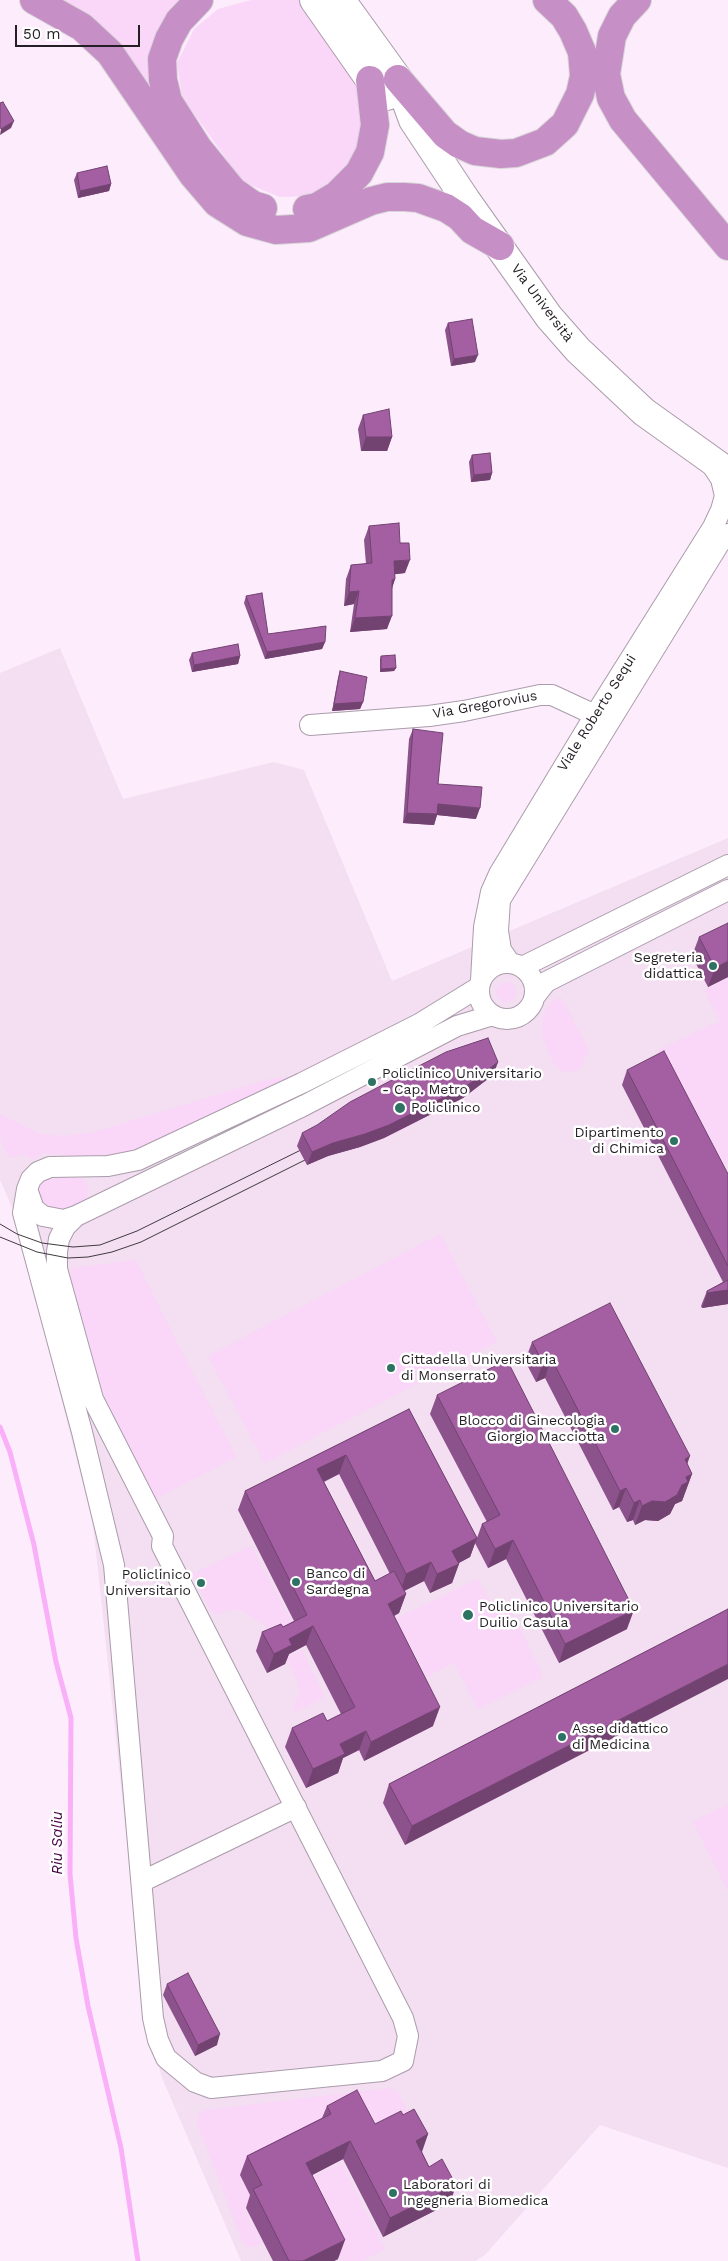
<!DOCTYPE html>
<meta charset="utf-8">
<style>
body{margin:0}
#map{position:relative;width:728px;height:2261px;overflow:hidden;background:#fdedfc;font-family:"Work Sans",sans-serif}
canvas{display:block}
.scale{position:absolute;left:15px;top:25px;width:125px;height:22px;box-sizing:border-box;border:2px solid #241f24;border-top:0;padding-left:6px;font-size:15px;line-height:18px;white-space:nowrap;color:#241f24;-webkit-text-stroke:4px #fff;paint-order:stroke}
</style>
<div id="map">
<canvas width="728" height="2261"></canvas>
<div class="scale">50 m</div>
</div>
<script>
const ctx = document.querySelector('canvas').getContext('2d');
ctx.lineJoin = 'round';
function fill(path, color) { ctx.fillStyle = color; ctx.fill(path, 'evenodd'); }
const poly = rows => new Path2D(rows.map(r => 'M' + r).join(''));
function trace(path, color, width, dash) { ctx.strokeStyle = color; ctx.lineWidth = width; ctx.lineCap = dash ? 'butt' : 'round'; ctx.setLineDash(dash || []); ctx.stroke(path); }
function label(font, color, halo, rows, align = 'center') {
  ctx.font = font + ' "Work Sans",sans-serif'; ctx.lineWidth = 5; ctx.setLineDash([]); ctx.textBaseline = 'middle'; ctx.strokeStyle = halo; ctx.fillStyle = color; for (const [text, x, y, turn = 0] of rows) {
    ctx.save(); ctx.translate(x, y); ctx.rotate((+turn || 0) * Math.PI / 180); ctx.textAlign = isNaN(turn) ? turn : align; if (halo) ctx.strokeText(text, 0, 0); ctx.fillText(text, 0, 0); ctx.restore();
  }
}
fill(poly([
 [60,648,123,799,274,762,304,770,392,981,728,838,728,2168,600,2125,485,2255,475,2261,241,2261,162,2078,146,2020,93,1524,14,1212,0,1180,0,673]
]), '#f3def2');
fill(poly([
 [60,0,190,0,153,96,98,23],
 [251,0,300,0,353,77,362,107,364,135,351,170,314,196,280,197,243,182,182,97,177,63,194,29,218,9],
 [728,978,728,1163,720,1167,658,1050,720,1021,704,990],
 '496 992a10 10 0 1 1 20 0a10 10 0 1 1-20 0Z',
 [561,997,588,1049,583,1064,577,1071,564,1072,555,1065,543,1038,542,1023,545,1011,554,1000],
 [289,1077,288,1089,117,1159,43,1153,34,1159,23,1154,9,1158,0,1138,0,1114,40,1134,62,1136,95,1132,269,1079],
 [64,1177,83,1179,88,1186,88,1197,84,1206,64,1214,48,1211,38,1200,38,1187,41,1181],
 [440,1234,497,1342,265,1463,208,1356],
 [135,1260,236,1457,153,1500,105,1400,71,1284,71,1268],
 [251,1546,298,1633,276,1644,266,1626,242,1610,229,1610,216,1615,211,1610,192,1574],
 [478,1579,491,1605,505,1598,543,1677,478,1709,454,1662,427,1677,395,1619],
 [302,1650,325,1697,292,1713,300,1692,298,1682,286,1658],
 [728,1804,728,1890,693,1822],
 [389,2088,398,2092,412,2121,323,2132,239,2174,253,2203,244,2208,262,2244,251,2247,243,2243,197,2122,199,2114,206,2110],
 [341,2163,385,2249,362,2261,342,2261,302,2182]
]), '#fad6f9');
trace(poly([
 [0,1427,10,1452,34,1545,56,1662,71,1718,70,1874,76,1938,88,2006,121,2148,138,2261]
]), '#f9b0f8', 5);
const minor = poly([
 [310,725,429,716,464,711,540,695,552,695,595,715],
 '479 991a28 28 0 1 1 56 0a28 28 0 1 1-56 0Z',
 [510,963,501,950,498,931,500,900,719,544,728,534],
 [522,967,728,865],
 [481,980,484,927,491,892,499,874,595,715,713,527,721,510,725,496,721,479,709,461],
 [479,987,419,1024,302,1083,138,1160,108,1166,50,1167,38,1172,31,1179,27,1189,23,1213,82,1432,114,1565,153,2018,158,2040,166,2058,195,2082,211,2088,382,2071,403,2061,408,2036,403,2018,162,1546,163,1536,93,1399,57,1269,57,1252,59,1239,65,1227,76,1216,305,1105,457,1026,493,1015],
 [535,996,546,982,728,890],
 [27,1189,34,1209,43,1216,64,1220,76,1216],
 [143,1881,296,1807]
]);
const secondary = poly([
 [314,0,370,80,387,96],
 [341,0,398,79,413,120,466,200,549,317,578,350,644,412,728,472]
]);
const trunk = poly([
 [34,0,82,27,110,53,193,175,217,203,247,222,276,230,309,228,371,201,387,197,404,197,418,198,446,208,460,217,472,230,500,246],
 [199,0,179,21,169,39,162,59,163,80,168,101,198,148,233,191,253,205,263,208],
 [637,0,622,16,612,36,606,74,611,98,623,120,728,246],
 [398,79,445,134,459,144,475,151,501,154,516,153,545,142,565,124,580,94,584,76,582,52,573,31,564,16,547,0],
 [307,209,317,207,337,195,359,173,370,152,375,125,370,80]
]);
trace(minor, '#aa9caa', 22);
trace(secondary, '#aa9caa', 30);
trace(trunk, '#d8d7d8', 30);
trace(minor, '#fff', 20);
trace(secondary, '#fff', 28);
trace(trunk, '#c68fc6', 28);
trace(poly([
 [0,1224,17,1234,42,1243,73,1247,100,1245,137,1231,311,1145],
 [0,1237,37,1252,68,1258,88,1257,112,1252,141,1242,317,1154]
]), '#403a40', 1);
fill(poly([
 [77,173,111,184,109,191,78,198,74,180],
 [448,323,475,362,451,366,445,330],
 [363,415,392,437,387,451,361,451,358,429],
 [472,455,492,473,490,480,471,482,469,462],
 [369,526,400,543,405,573,395,574,395,579,392,589,387,629,350,632,354,604,344,606,346,579,351,565,366,564,364,540],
 [246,596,268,634,325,642,322,649,265,659,244,603],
 [192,653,240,656,238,664,192,672,189,660],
 [381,656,396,668,394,671,380,672,380,659],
 [340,671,363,702,360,709,332,711,338,678],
 [413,729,438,784,476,819,437,815,434,825,403,823,409,739],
 [699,937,728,977,708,987,692,956],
 [498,1062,493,1075,463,1098,384,1138,360,1147,328,1156,307,1165,297,1146,302,1133],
 [627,1070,728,1174,728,1304,702,1308,701,1306,707,1291,723,1282,622,1085],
 [532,1342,687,1464,692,1474,682,1501,675,1504,670,1514,658,1521,645,1520,635,1525,633,1520,627,1522,619,1507,613,1510,545,1378,536,1382,525,1361],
 [437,1395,627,1629,559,1663,506,1559,488,1568,475,1543,470,1557,459,1563,452,1583,430,1593,424,1581,404,1591,406,1594,399,1613,394,1616,433,1726,364,1761,359,1750,343,1758,338,1773,306,1788,285,1747,292,1728,327,1721,341,1714,306,1645,289,1654,285,1664,267,1673,256,1651,262,1632,283,1627,294,1621,238,1510,245,1491,409,1409,477,1538,482,1524,487,1522,430,1414],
 [339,1474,390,1574,375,1581,324,1482],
 [728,1609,405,1845,383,1803,389,1784],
 [167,1984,217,2045,195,2056,163,1995],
 [327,2106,375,2124,403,2115,428,2134,422,2152,429,2167,456,2185,450,2203,383,2237,343,2159,312,2175,338,2259,334,2261,273,2261,246,2208,250,2195,240,2175,247,2156,322,2118]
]), '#8c528b');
fill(poly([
 [14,121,11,128,0,135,1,129],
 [111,184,109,191,78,198,80,191],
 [478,355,475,362,451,366,454,359],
 [366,437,392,437,387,451,361,451],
 [492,473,490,480,471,482,474,475],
 [410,560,405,573,389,575,394,561],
 [395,579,390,593,392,580],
 [359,591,354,604,344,606,349,592],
 [392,616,387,629,350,632,355,618],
 [325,642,322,649,265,659,267,652],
 [240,656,238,664,192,672,194,665],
 [396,668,394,671,380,672,381,669],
 [363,702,360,709,332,711,334,704],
 [438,804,480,808,476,819,437,815,434,825,403,823,407,813],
 [728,961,728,977,708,987,715,968],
 [498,1062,493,1075,463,1098,384,1138,360,1147,328,1156,307,1165,312,1152],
 [728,1290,728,1304,702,1308,707,1293],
 [551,1358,545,1378,536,1382,543,1363],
 [346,1455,339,1474,310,1488,317,1469],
 [690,1456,683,1476,685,1459],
 [692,1474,682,1501,675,1504,670,1514,658,1521,645,1520,635,1525,642,1506,686,1477],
 [626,1488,619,1507,613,1510,620,1491],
 [640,1500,633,1520,627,1522,634,1503],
 [477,1538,470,1557,445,1570,452,1551],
 [513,1540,506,1559,488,1568,495,1549],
 [431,1562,424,1581,400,1593,406,1574],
 [459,1564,452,1583,430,1593,437,1574],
 [406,1594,399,1613,381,1623,388,1604],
 [634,1610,627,1629,559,1663,565,1644],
 [313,1626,306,1645,289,1654,285,1664,267,1673,274,1654,289,1639],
 [728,1664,728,1679,405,1845,412,1826],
 [440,1707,433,1726,364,1761,371,1742],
 [366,1731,359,1750,343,1758,338,1773,306,1788,313,1769,340,1744],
 [220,2034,217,2045,195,2056,198,2045],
 [428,2134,421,2153,416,2141],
 [350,2141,343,2159,299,2182,306,2163],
 [456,2185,450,2203,383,2237,390,2218],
 [345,2240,338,2259,334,2261,303,2261]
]), '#724271');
const building = poly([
 [3,102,14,121,1,129,0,127,0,103,3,102],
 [107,166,111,184,80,191,77,173,107,166],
 [472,319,478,355,454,359,448,323,472,319],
 [389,409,392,437,366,437,363,415,389,409],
 [490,453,492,473,474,475,472,455,490,453],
 [399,523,400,543,409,543,410,560,394,561,395,579,392,580,392,616,355,618,359,591,349,592,351,565,372,563,369,526,399,523],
 [262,593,268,634,326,626,325,642,267,652,246,596,262,593],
 [238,644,240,656,194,665,192,653,238,644],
 [395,655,396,668,381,669,381,656,395,655],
 [340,671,367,677,363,702,334,704,340,671],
 [413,729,443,733,438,784,482,787,480,808,438,804,437,814,407,813,413,729],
 [728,923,728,961,715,968,699,937,728,923],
 [488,1038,498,1062,468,1085,389,1125,365,1134,333,1143,312,1152,302,1133,317,1125,350,1102,413,1069,446,1052,488,1038],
 [664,1051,728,1174,728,1266,627,1070,664,1051],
 [728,1280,728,1290,707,1293,707,1291,728,1280],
 [610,1303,690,1456,685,1459,692,1474,686,1477,688,1482,682,1485,677,1495,665,1502,652,1501,642,1506,640,1500,634,1503,626,1488,620,1491,551,1358,543,1363,532,1342,610,1303],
 [507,1360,634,1610,565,1644,513,1540,495,1549,482,1524,500,1515,437,1395,507,1360],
 [409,1409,477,1538,452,1551,459,1564,437,1574,431,1562,406,1574,346,1455,317,1469,375,1581,394,1571,406,1594,388,1604,440,1707,371,1742,366,1731,340,1744,345,1754,313,1769,292,1728,323,1713,327,1721,355,1707,313,1626,289,1639,292,1645,274,1654,262,1632,281,1624,283,1627,307,1615,245,1491,409,1409],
 [728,1609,728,1664,412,1826,389,1784,728,1609],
 [188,1973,220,2034,198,2045,167,1984,188,1973],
 [357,2090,375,2124,401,2111,403,2115,414,2109,428,2134,416,2141,429,2167,442,2159,456,2185,390,2218,350,2141,306,2163,345,2240,303,2261,289,2261,253,2189,262,2185,247,2156,331,2114,327,2106,357,2090]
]);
fill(building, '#a35fa2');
trace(building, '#724271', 1);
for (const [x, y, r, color] of [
 [713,966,5,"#2e7264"],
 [372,1082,5,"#2e7264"],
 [400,1108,6,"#2e7264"],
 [674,1141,5,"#2e7264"],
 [391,1368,5,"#2e7264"],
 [615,1429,5,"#2e7264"],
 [296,1582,5,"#2e7264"],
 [201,1583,5,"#2e7264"],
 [468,1615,6,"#2e7264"],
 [562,1737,5,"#2e7264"],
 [393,2193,5,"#2e7264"]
]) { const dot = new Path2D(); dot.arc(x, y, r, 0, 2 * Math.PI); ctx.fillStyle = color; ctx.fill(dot); trace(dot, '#fff', 2); }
label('14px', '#241f24', '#fff', [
 ["Via Università",542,303,53],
 ["Via Gregorovius",485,705,-10],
 ["Viale Roberto Sequi",597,713,-58]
]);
label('14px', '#241f24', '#fff', [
 ["Segreteria",703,958,"right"],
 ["didattica",703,974,"right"],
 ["Policlinico Universitario",382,1074],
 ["- Cap. Metro",382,1090],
 ["Policlinico",411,1108],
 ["Dipartimento",664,1133,"right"],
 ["di Chimica",664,1149,"right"],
 ["Cittadella Universitaria",401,1360],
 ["di Monserrato",401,1376],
 ["Blocco di Ginecologia",605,1421,"right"],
 ["Giorgio Macciotta",605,1437,"right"],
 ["Banco di",306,1574],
 ["Sardegna",306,1590],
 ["Policlinico",191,1575,"right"],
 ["Universitario",191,1591,"right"],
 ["Policlinico Universitario",479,1607],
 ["Duilio Casula",479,1623],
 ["Asse didattico",572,1729],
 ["di Medicina",572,1745],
 ["Laboratori di",403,2185],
 ["Ingegneria Biomedica",403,2201]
], 'left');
label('italic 15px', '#470548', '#fff', [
 ["Riu Saliu",58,1843,-90]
]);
</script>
